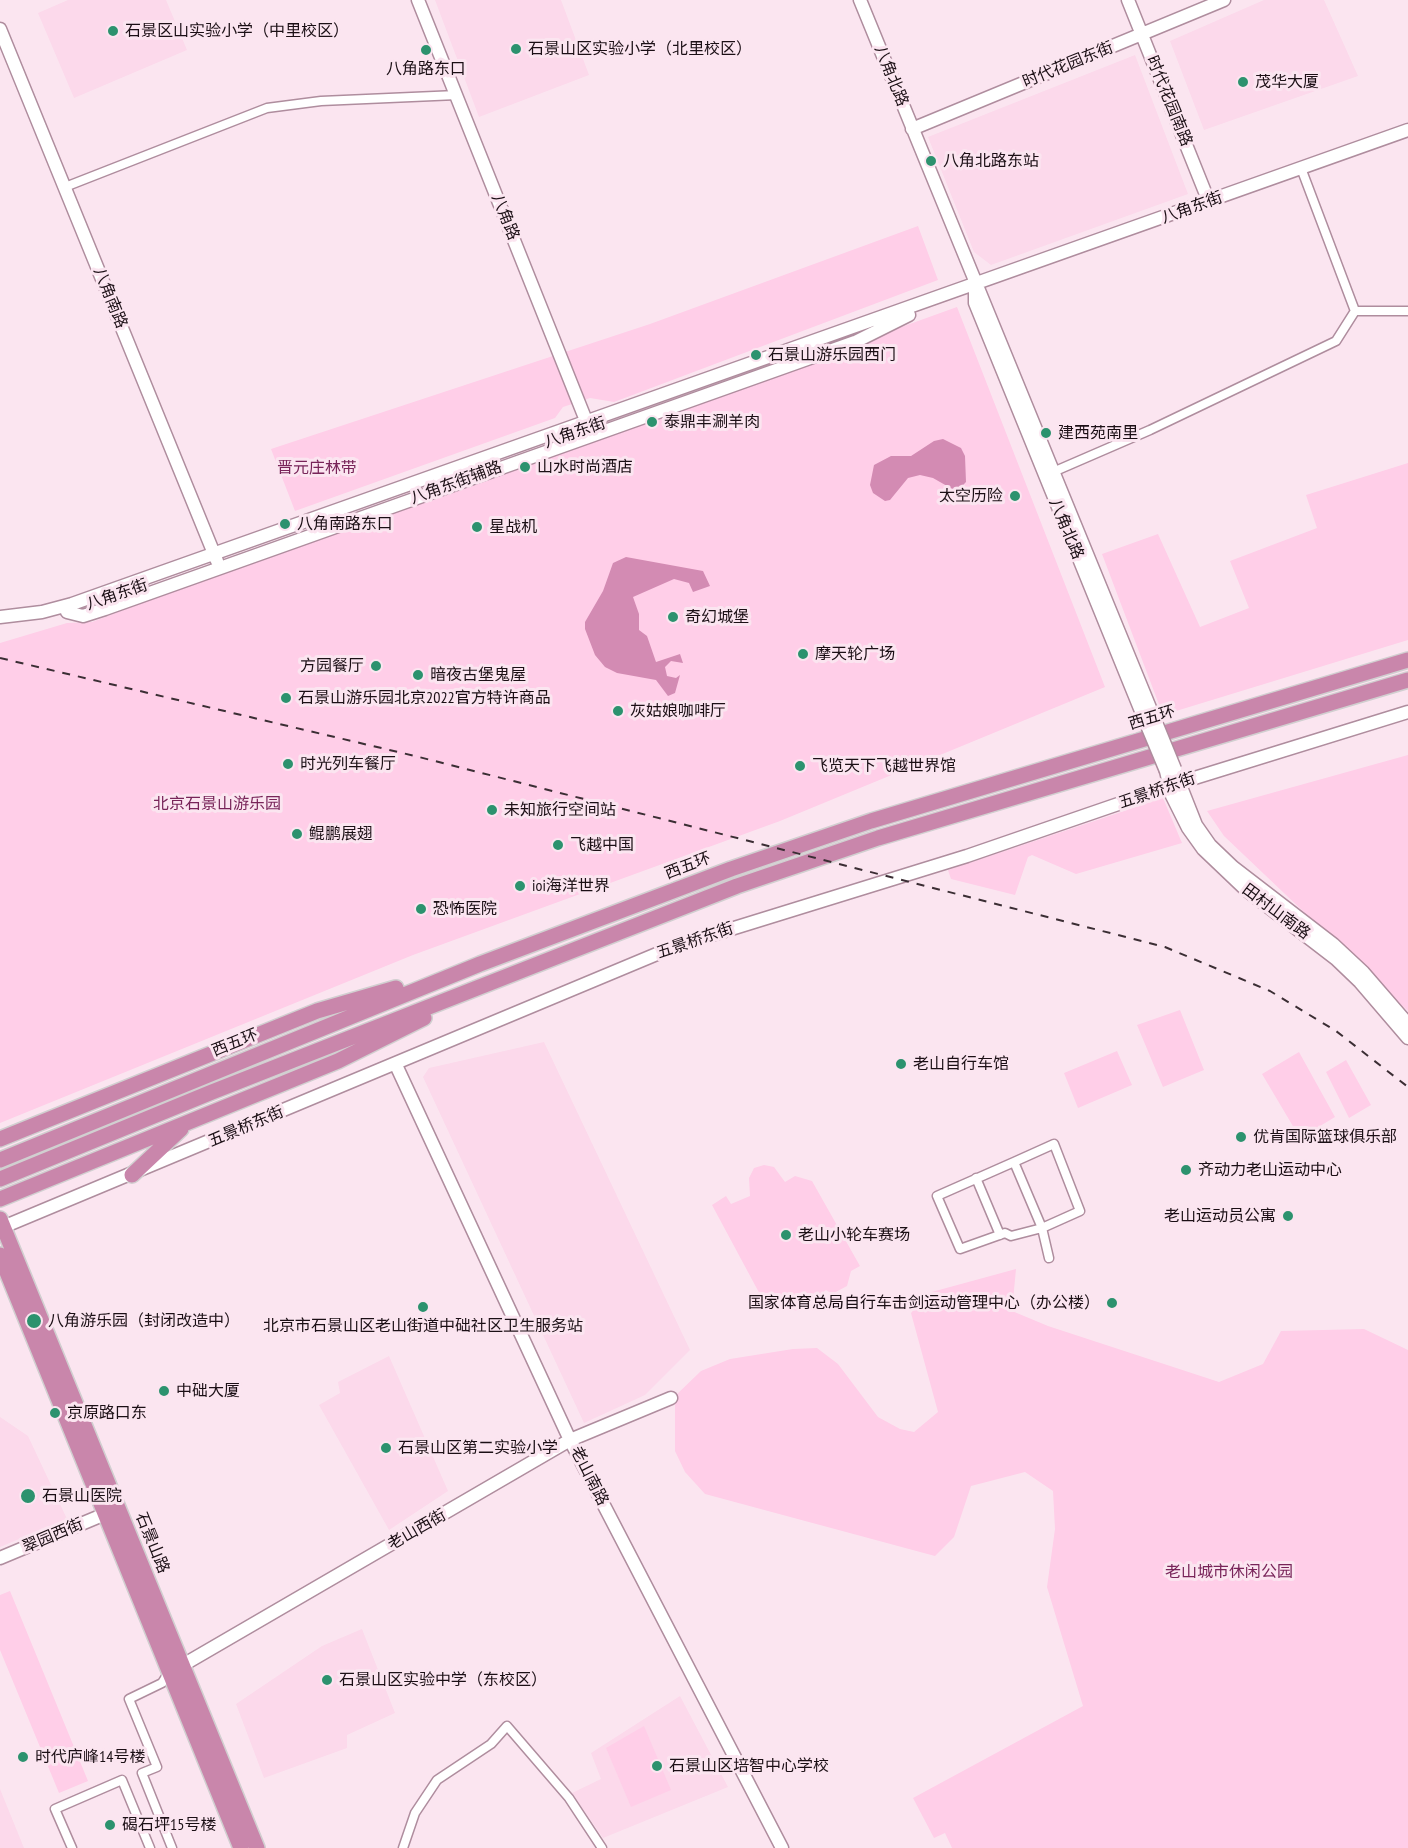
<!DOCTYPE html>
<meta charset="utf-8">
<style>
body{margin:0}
canvas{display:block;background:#fbe5f0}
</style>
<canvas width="1408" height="1848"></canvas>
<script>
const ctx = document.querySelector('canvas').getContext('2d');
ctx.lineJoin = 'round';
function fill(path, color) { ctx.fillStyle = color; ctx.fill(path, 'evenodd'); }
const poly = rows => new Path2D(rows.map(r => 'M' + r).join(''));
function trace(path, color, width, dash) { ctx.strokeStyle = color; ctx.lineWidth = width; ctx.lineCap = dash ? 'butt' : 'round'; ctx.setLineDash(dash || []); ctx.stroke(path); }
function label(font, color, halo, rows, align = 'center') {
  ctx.font = font + ' "PT Sans Narrow","Noto Sans SC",sans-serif'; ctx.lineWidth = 6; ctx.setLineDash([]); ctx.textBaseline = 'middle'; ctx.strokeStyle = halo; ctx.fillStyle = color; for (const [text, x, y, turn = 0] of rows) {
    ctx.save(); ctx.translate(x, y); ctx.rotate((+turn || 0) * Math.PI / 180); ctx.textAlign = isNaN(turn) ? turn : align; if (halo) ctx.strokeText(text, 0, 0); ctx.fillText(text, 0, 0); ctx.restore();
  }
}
fill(poly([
 [68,0,166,0,187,50,74,98,38,13],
 [435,0,561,0,589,75,479,117],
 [1264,0,1324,0,1358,76,1204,130,1170,41],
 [1135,55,1188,194,991,265,974,252,928,137],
 [544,1042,690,1350,645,1395,584,1423,423,1077,429,1068],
 [389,1356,448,1491,389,1530,319,1405,340,1393,338,1382],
 [0,1417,28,1436,67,1519,0,1547],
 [362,1629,395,1713,347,1735,347,1748,264,1778,236,1704,322,1646],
 [680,1696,728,1787,603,1838,572,1793,601,1779,591,1753],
 [0,1789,24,1848,0,1848]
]), '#fcd9eb');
fill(poly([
 [918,226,938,280,614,402,590,398,563,407,555,418,295,511,271,449,650,324],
 [957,307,1105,687,780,821,413,955,0,1123,0,643,67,623,92,622,309,540],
 [1408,463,1408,640,1163,715,1102,554,1158,534,1200,627,1249,608,1230,561,1317,528,1306,495],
 [1408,755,1408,1011,1224,836,1207,811],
 [1163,798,1182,843,1076,874,1032,855,1028,857,1015,895,951,879,948,870],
 [1180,1010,1204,1070,1163,1087,1137,1025],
 [1117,1051,1132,1085,1078,1108,1064,1073],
 [1299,1052,1335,1117,1300,1138,1262,1074],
 [1346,1060,1371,1105,1349,1118,1326,1072],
 [764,1165,774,1167,785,1182,795,1176,812,1181,860,1266,851,1271,847,1286,832,1294,826,1290,801,1311,785,1309,777,1294,763,1300,712,1205,726,1196,731,1204,750,1196,749,1178,754,1168],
 [1016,1269,1012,1311,1048,1326,1219,1382,1263,1364,1281,1331,1364,1329,1408,1350,1408,1848,952,1848,945,1833,934,1838,913,1798,1083,1706,1047,1587,1055,1529,1053,1491,1025,1472,971,1486,954,1537,935,1556,705,1494,685,1472,675,1451,675,1396,701,1371,730,1359,793,1349,817,1348,838,1364,878,1417,900,1429,914,1432,938,1412,911,1313,928,1293],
 [10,1591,88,1781,59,1793,0,1650,0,1595],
 [644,1726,671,1790,631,1807,606,1748]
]), '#ffcee8');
fill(poly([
 [943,439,961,448,965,456,966,482,960,488,954,490,933,478,920,475,908,478,890,500,885,501,873,493,870,485,874,465,891,456,911,456,934,441],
 [626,557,703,571,710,586,693,592,689,583,674,579,633,597,639,614,639,630,647,636,656,662,680,654,683,663,671,661,665,667,667,676,676,678,680,675,675,693,668,696,656,680,617,673,605,667,595,655,585,629,585,622,603,591,613,563]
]), '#d38bb3');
const street = poly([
 [65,187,267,108,321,101,457,95],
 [1355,311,1408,311],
 [1053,472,1150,430,1336,341,1355,311,1301,168],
 [1014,1162,1042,1228,1011,1236,1005,1233,960,1249,937,1196,1014,1162,1054,1144,1080,1211,1042,1228,1049,1258],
 [976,1178,1000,1235],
 [169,1672,162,1683,129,1699,157,1767,142,1773,172,1848],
 [72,1848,55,1809,122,1780,150,1848],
 [403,1848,415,1813,437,1780,491,1744,507,1726,569,1798,602,1848]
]);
const secondary = poly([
 [418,0,589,428],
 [860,0,1153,715],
 [1128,0,1209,202],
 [0,29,217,561],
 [912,129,1224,0],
 [975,286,975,303,1143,716],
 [67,612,83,616,105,609,855,342,909,315],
 [0,617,42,612,72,604,1408,130],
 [1166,771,1172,796,1188,828,1203,849,1245,889,1336,959,1360,982,1408,1038],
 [1177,777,1196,825,1210,845,1233,867,1333,944,1363,972,1408,1024],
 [396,1065,570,1440,782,1848],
 [3,1227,676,946,967,856,1188,780,1408,712],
 [0,1558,105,1514],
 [176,1669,570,1440,671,1398]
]);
const highway = poly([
 [0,1139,317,1011,396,988],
 [0,1160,480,964,731,869,871,821,1408,660],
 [132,1175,181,1129],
 [0,1179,212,1092,737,886,878,838,1408,680],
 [0,1199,338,1061,424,1018],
 [0,1219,257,1848],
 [0,1255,241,1848]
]);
trace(street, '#af8d9e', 11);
trace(secondary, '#af8d9e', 15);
trace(highway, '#d1cfd0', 18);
trace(street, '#fff', 8);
trace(secondary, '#fff', 12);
trace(highway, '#c986ab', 15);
trace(poly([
 [0,658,415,756,1165,947,1270,991,1336,1031,1408,1087]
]), '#3b2e34', 2, [8, 8]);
const secondaryBridge = poly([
 [1153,715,1175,769],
 [1143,716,1166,771]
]);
trace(secondaryBridge, '#af8d9e', 15, []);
trace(secondaryBridge, '#fff', 12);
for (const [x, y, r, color] of [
 [113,31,6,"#2c926e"],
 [516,49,6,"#2c926e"],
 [426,50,6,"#2c926e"],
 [1243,82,6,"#2c926e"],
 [931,161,6,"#2c926e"],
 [756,355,6,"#2c926e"],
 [652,422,6,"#2c926e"],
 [1046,433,6,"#2c926e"],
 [525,467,6,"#2c926e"],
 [1015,496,6,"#2c926e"],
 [285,524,6,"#2c926e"],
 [477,527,6,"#2c926e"],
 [673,617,6,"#2c926e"],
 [803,654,6,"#2c926e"],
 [376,666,6,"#2c926e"],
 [418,675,6,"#2c926e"],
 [286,698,6,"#2c926e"],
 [618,711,6,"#2c926e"],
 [288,764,6,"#2c926e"],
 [800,766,6,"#2c926e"],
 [492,810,6,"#2c926e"],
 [297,834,6,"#2c926e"],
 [558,845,6,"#2c926e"],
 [520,886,6,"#2c926e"],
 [421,909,6,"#2c926e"],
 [901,1064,6,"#2c926e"],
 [1241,1137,6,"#2c926e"],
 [1186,1170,6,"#2c926e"],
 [1288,1216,6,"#2c926e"],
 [786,1235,6,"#2c926e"],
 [1112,1303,6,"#2c926e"],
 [423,1307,6,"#2c926e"],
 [34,1321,8,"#2c926e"],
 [164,1391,6,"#2c926e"],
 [55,1413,6,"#2c926e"],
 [386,1448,6,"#2c926e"],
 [28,1496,8,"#2c926e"],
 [327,1680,6,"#2c926e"],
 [23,1757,6,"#2c926e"],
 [657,1766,6,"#2c926e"],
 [110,1825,6,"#2c926e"]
]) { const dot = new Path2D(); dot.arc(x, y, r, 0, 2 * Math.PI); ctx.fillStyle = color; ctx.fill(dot); trace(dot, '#fbe5f0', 2); }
label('16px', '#1b0f15', '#fbe5f0', [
 ["石景区山实验小学（中里校区）",125,31],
 ["石景山区实验小学（北里校区）",528,49],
 ["八角路东口",426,69,"center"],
 ["茂华大厦",1255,82],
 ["八角北路东站",943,161],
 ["石景山游乐园西门",768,355],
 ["泰鼎丰涮羊肉",664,422],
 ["建西苑南里",1058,433],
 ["山水时尚酒店",537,467],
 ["太空历险",1003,496,"right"],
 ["八角南路东口",297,524],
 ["星战机",489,527],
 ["奇幻城堡",685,617],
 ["摩天轮广场",815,654],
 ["方园餐厅",364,666,"right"],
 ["暗夜古堡鬼屋",430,675],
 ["石景山游乐园北京2022官方特许商品",298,698],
 ["灰姑娘咖啡厅",630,711],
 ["时光列车餐厅",300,764],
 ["飞览天下飞越世界馆",812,766],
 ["未知旅行空间站",504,810],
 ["鲲鹏展翅",309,834],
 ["飞越中国",570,845],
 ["ioi海洋世界",532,886],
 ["恐怖医院",433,909],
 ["老山自行车馆",913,1064],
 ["优肯国际篮球俱乐部",1253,1137],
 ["齐动力老山运动中心",1198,1170],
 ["老山运动员公寓",1276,1216,"right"],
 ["老山小轮车赛场",798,1235],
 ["国家体育总局自行车击剑运动管理中心（办公楼）",1100,1303,"right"],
 ["八角游乐园（封闭改造中）",48,1321],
 ["北京市石景山区老山街道中础社区卫生服务站",423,1326,"center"],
 ["中础大厦",176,1391],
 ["京原路口东",67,1413],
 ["石景山区第二实验小学",398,1448],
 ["石景山医院",42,1496],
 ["石景山区实验中学（东校区）",339,1680],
 ["时代庐峰14号楼",35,1757],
 ["石景山区培智中心学校",669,1766],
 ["碣石坪15号楼",122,1825]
], 'left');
label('16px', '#1b0f15', '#fbe5f0', [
 ["时代花园东街",1068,65,-22],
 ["八角北路",891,76,68],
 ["时代花园南路",1169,101,68],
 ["八角东街",1192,208,-20],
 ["八角路",505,217,68],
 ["八角南路",110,298,68],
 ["八角东街",575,433,-19],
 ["八角东街辅路",456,483,-20],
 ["八角北路",1066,529,67],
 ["八角东街",117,595,-19],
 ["西五环",1152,718,-17],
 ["五景桥东街",1157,791,-19],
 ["西五环",688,866,-21],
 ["田村山南路",1276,912,37],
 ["五景桥东街",695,941,-19],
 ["西五环",235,1043,-22],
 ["五景桥东街",246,1127,-23],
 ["老山南路",589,1476,63],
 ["老山西街",417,1530,-30],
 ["翠园西街",53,1536,-23],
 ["石景山路",152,1543,68]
]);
label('16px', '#782459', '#fbe5f0', [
 ["晋元庄林带",317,468],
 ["北京石景山游乐园",217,804],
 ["老山城市休闲公园",1229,1572]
]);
</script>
